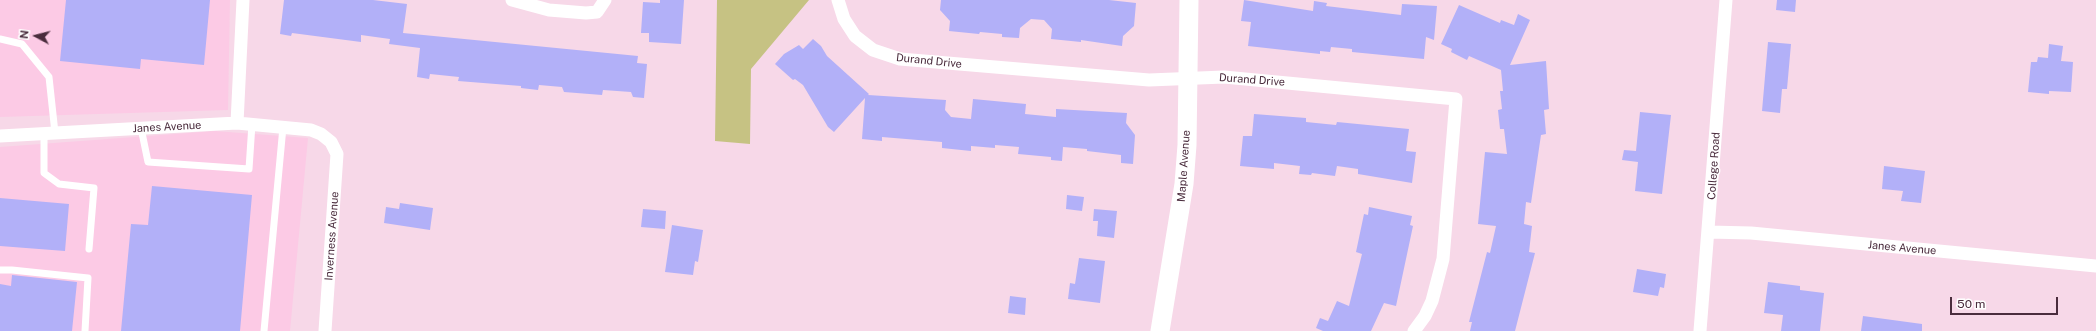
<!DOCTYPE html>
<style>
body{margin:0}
#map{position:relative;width:2096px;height:331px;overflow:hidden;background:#f7d8e8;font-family:"Public Sans",sans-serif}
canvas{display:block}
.north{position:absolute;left:16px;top:16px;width:40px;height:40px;-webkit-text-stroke:3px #fff;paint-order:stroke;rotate:277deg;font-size:11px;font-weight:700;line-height:16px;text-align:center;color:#4a2c3d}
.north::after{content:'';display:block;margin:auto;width:14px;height:18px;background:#4a2c3d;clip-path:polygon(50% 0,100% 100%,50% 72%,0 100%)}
.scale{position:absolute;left:1950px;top:297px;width:108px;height:18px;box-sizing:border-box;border:2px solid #4a2c3d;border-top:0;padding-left:5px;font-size:12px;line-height:14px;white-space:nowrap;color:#4a2c3d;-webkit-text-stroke:3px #fff;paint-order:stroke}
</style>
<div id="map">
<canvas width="2096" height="331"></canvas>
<div class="north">N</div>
<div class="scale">50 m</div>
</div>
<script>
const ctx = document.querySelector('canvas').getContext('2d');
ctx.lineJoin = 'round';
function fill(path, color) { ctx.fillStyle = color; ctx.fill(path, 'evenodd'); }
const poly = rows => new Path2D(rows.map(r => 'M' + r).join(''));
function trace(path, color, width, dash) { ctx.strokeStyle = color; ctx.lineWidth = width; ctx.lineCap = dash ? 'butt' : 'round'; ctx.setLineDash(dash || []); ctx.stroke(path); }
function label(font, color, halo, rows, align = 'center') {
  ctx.font = font + ' "Public Sans",sans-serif'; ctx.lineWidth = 3; ctx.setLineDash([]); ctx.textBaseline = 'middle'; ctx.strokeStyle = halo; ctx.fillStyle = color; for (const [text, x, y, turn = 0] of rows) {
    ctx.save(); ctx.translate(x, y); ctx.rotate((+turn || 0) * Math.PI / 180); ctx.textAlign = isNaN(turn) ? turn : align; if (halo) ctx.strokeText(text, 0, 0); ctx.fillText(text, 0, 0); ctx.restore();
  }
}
fill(poly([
 [0,0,230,0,228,110,0,117],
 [215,131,308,138,290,331,0,331,0,147]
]), '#fccae5');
fill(poly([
 [717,0,809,0,751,69,750,144,715,141]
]), '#c6c283');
fill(poly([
 [66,0,210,0,204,65,141,59,140,69,60,61],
 [284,0,373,0,407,4,403,33,638,56,637,63,647,64,644,98,633,97,631,92,603,90,602,95,564,92,562,87,539,85,538,90,521,88,521,86,458,81,459,77,430,74,429,79,417,77,420,48,389,44,390,39,361,35,361,42,292,33,291,36,280,34],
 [660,0,684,0,681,44,649,42,649,33,641,33,643,2,660,3],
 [941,0,1109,0,1136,3,1134,26,1123,36,1122,46,1081,40,1081,42,1051,39,1052,29,1044,20,1031,19,1020,28,1019,38,1002,37,1002,34,980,32,979,34,949,31,950,21,940,10],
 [1244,0,1313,11,1314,1,1327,3,1326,6,1401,15,1402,4,1437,6,1434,40,1426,37,1424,59,1352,52,1352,49,1331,47,1330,52,1320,51,1320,54,1248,46,1251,22,1241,21],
 [1777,0,1796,0,1795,12,1776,10],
 [1459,5,1500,23,1501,20,1514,25,1518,14,1530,20,1510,65,1546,61,1549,109,1544,110,1546,134,1541,135,1531,203,1526,202,1524,224,1532,226,1529,252,1535,253,1515,331,1470,331,1472,322,1469,322,1487,252,1490,253,1496,226,1478,224,1485,152,1507,154,1504,129,1500,129,1498,110,1502,109,1500,91,1503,91,1501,70,1469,56,1467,60,1451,52,1452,49,1441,44],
 [813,39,821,46,827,56,869,94,868,95,946,100,945,110,951,117,971,119,973,99,1026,104,1025,114,1056,117,1056,109,1127,113,1126,123,1135,135,1133,164,1121,163,1121,155,1087,151,1087,149,1063,147,1062,161,1051,160,1051,157,1018,154,1019,147,995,145,995,148,971,146,971,151,942,148,942,142,882,137,882,141,862,139,865,98,834,132,828,127,803,85,795,79,793,80,775,64,784,54,799,45,803,49],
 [1768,42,1791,44,1787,89,1782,89,1780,113,1762,111],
 [2049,44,2063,46,2061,61,2073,62,2071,92,2049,91,2049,94,2028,92,2031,62,2037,62,2038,57,2048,58],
 [1640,112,1671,115,1662,194,1635,191,1638,162,1622,160,1624,150,1636,151],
 [1254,114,1306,118,1306,122,1336,125,1337,122,1409,129,1406,151,1416,152,1412,183,1358,174,1358,169,1337,166,1335,176,1312,173,1311,175,1299,174,1300,166,1274,163,1274,169,1240,166,1243,136,1252,136],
 [1884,166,1925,171,1921,203,1901,201,1903,191,1882,189],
 [152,186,252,195,240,331,121,331,131,224,148,225],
 [1067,195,1084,197,1082,211,1066,209],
 [0,198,69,204,65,251,0,246],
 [400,203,433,208,430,230,384,223,386,207,399,209],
 [1369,207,1412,216,1410,225,1413,226,1396,306,1384,303,1371,331,1323,331,1316,328,1320,318,1328,321,1337,301,1349,306,1362,254,1356,252,1364,214,1368,215],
 [643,209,666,211,665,229,641,227],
 [1094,209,1117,211,1114,238,1097,236,1098,221,1093,221],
 [672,225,703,230,698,262,695,261,693,275,665,272],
 [1079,258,1105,261,1100,303,1068,299,1070,283,1075,284],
 [1637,269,1666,274,1664,288,1660,287,1658,296,1633,292],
 [12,275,77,282,72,331,0,331,0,284,11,286],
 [1768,282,1800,286,1800,290,1824,293,1820,331,1781,331,1783,315,1764,313],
 [1010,296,1026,298,1025,315,1008,313],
 [1863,316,1922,324,1922,331,1861,331]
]), '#b2b0f8');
trace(poly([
 [0,39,22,44,49,77,55,133],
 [141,128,148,162,249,169,252,124],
 [44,134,44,173,59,184,94,188,89,249],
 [0,270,12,270,88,278,85,331],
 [264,331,283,127]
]), '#fff', 7);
trace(poly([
 [512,0,549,10,586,13,597,12,605,0],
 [838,0,844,19,855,36,873,50,900,59,1149,80,1224,77,1456,99,1443,259,1432,301,1425,316,1414,331],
 [237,123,243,0],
 [0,136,237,123,311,130,321,134,331,142,337,154,325,331],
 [1709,232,1751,233,2096,266],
 [1700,331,1726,0]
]), '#fff', 13);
trace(poly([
 [1160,331,1184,184,1187,145,1189,0]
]), '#fff', 19);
label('11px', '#4a2c3d', '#fff', [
 ["Durand Drive",929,61,6],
 ["Durand Drive",1252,80,4],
 ["Janes Avenue",167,127,-3],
 ["Maple Avenue",1184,166,-86],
 ["College Road",1714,166,-86],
 ["Inverness Avenue",332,236,-86],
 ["Janes Avenue",1902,248,5]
]);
</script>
